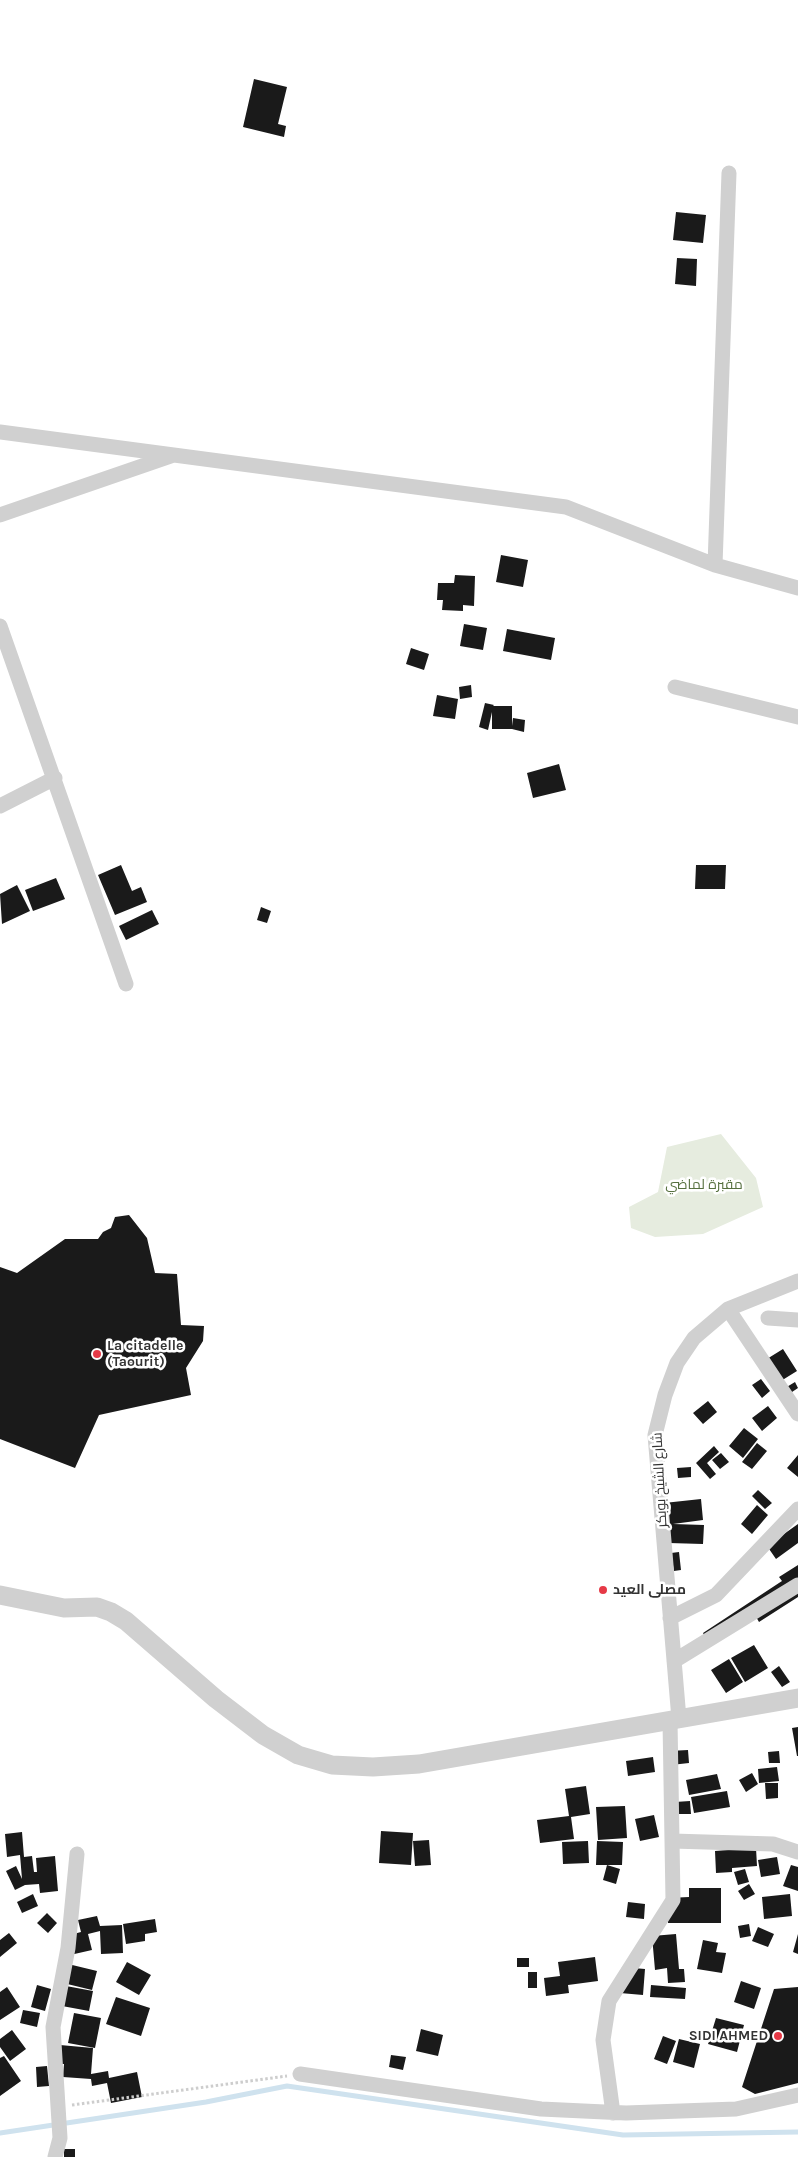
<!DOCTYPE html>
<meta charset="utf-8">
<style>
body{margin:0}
canvas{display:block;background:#fff}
</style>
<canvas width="798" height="2157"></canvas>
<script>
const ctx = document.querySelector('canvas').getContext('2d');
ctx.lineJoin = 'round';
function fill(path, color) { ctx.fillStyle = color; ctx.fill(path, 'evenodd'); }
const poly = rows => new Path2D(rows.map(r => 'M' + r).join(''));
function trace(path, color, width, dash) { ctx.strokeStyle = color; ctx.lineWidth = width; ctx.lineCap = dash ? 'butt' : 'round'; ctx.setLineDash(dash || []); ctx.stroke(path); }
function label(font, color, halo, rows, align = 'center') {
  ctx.font = font + ' Karla,Cairo,sans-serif'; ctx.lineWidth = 5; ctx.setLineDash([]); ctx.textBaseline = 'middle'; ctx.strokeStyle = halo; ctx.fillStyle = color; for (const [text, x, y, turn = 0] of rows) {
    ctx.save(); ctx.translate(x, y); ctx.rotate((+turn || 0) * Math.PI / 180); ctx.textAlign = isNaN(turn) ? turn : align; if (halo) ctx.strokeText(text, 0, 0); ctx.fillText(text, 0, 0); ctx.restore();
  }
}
fill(poly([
 [721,1134,756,1178,763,1207,703,1234,655,1237,631,1228,629,1207,658,1192,667,1147]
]), '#e6ecdf');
trace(poly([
 [0,2133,206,2102,287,2086,623,2135,798,2132]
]), '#cfe2ee', 5);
fill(poly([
 [254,79,287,87,278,124,286,126,284,137,243,127],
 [676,212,706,215,703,243,673,240],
 [677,258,697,259,696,286,675,284],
 [501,555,528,560,523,587,496,582],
 [455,575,475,576,474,606,463,605,463,611,442,610,443,600,437,600,438,583,454,583],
 [464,624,487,628,483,650,460,646],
 [507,629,555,638,551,660,503,651],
 [411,648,429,654,424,670,406,664],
 [471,685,472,697,460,699,459,687],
 [437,695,458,699,455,719,433,716],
 [485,703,494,705,493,706,512,706,512,726,513,718,525,720,524,732,512,729,492,729,492,712,488,730,479,727],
 [559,764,566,790,533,798,527,773],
 [121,865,132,891,141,887,147,902,115,915,98,875],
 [696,865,726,865,725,889,695,889],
 [56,878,65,899,33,911,25,890],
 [17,885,30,911,2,924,0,894],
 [261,907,271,911,267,923,257,920],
 [152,910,159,924,126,940,119,926],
 [129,1215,147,1238,155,1273,177,1274,181,1325,204,1326,203,1341,186,1368,191,1395,99,1415,75,1468,0,1439,0,1267,17,1273,65,1239,98,1239,103,1232,111,1228,115,1217],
 [783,1349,797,1371,776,1384,762,1362],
 [761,1379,770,1391,762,1398,752,1385],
 [795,1382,798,1388,789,1394,785,1388],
 [708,1401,717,1412,703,1424,693,1413],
 [768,1406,777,1418,762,1431,752,1418],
 [744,1428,758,1439,743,1458,729,1446],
 [757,1443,767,1451,752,1469,742,1462],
 [714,1446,719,1452,707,1463,716,1474,710,1479,696,1463],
 [721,1453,729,1462,720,1469,712,1460],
 [798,1455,798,1477,787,1468],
 [691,1467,691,1477,678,1478,677,1468],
 [758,1490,772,1503,765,1509,752,1496],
 [701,1499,703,1520,673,1524,704,1525,703,1544,669,1543,664,1503],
 [757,1505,768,1515,752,1534,741,1524],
 [798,1524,798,1543,776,1559,767,1546],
 [679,1552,681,1570,674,1571,671,1553],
 [798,1565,798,1584,708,1642,703,1633,782,1581,779,1577],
 [798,1588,798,1597,759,1622,755,1615],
 [754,1645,768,1668,745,1682,731,1658],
 [729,1659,743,1682,726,1693,711,1670],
 [779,1666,790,1682,782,1687,771,1672],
 [798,1727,798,1756,797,1756,792,1728],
 [688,1750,689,1763,671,1765,669,1751],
 [779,1751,780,1763,769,1763,768,1752],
 [653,1757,655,1772,628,1776,626,1761],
 [777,1767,779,1781,759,1783,758,1769],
 [752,1773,758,1784,746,1792,739,1780],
 [717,1774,721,1789,689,1795,686,1780],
 [765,1783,778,1783,778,1798,766,1799],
 [586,1786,590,1814,571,1817,574,1839,540,1843,537,1820,569,1816,565,1789],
 [727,1791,730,1807,694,1813,691,1797],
 [690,1801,691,1814,675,1814,675,1802],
 [625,1806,627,1838,598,1840,596,1807],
 [654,1815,659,1837,640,1841,635,1819],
 [381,1831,413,1833,411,1865,379,1863],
 [22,1832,24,1857,32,1856,34,1872,37,1872,36,1858,55,1856,58,1891,40,1893,39,1884,25,1885,15,1890,6,1871,16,1866,22,1879,20,1855,7,1857,5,1834],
 [429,1840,431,1865,415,1866,413,1841],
 [588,1841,589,1863,563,1864,562,1842],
 [597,1841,623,1842,622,1865,596,1865],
 [756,1848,757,1866,732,1868,732,1872,716,1873,715,1851],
 [777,1857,780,1874,761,1877,758,1860],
 [607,1865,620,1869,616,1884,603,1880],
 [791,1865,798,1867,798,1891,783,1886],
 [745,1869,749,1882,738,1885,734,1872],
 [749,1884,755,1894,744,1900,738,1891],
 [689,1888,721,1888,721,1923,668,1923,668,1898,689,1897],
 [33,1894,38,1906,22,1913,17,1902],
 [790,1894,792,1916,764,1919,762,1897],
 [628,1902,645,1904,644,1919,626,1917],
 [47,1913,57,1923,48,1933,37,1923],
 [97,1916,100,1926,122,1925,123,1953,101,1954,100,1931,88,1934,92,1950,70,1955,66,1936,81,1932,78,1920],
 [155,1919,157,1932,145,1934,145,1941,126,1944,123,1924],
 [749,1924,751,1936,740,1938,738,1926],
 [758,1927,774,1934,768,1947,752,1941],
 [9,1933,17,1943,0,1957,0,1940],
 [676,1934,679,1969,684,1969,685,1982,668,1983,667,1968,655,1970,652,1936],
 [798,1934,798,1954,793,1952],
 [703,1940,718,1943,716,1952,726,1953,722,1973,697,1969],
 [595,1957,598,1981,568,1985,569,1993,546,1996,544,1978,560,1976,558,1962],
 [517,1958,529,1958,529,1967,517,1967],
 [127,1962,151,1975,139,1995,116,1982],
 [64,1963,97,1971,92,1990,59,1982],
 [622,1967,645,1969,643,1995,620,1993],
 [528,1972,537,1972,537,1988,528,1988],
 [741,1981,761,1988,754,2009,734,2002],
 [37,1985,51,1989,45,2011,31,2007],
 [651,1985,686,1988,685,1999,650,1997],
 [66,1986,93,1991,89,2011,62,2006],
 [7,1987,20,2007,0,2020,0,1992],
 [798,1987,798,2083,755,2094,742,2087,774,1989],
 [116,1997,150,2008,141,2036,106,2024],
 [23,2010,40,2013,37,2027,20,2023],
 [74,2013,101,2018,95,2048,68,2043],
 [716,2018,744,2025,737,2052,708,2044],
 [421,2029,443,2035,438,2056,416,2051],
 [12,2030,26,2049,10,2061,0,2047,0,2039],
 [663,2036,676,2041,667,2064,654,2059],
 [679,2039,700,2044,694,2068,673,2062],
 [60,2045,93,2048,91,2074,108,2071,109,2078,137,2072,142,2097,111,2103,107,2083,92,2086,91,2079,63,2077,64,2064,59,2064],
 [391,2055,406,2057,403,2070,389,2067],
 [4,2056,21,2081,0,2096,0,2058],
 [47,2066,49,2086,37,2087,36,2067],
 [64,2149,75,2149,75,2157,64,2157]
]), '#1a1a1a');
trace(poly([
 [72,2105,287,2076]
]), '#cdcdcd', 3, [2.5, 2.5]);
trace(poly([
 [0,432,566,507,715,565,798,588],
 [0,515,171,456],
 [715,565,729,173],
 [0,626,126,984],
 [675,687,798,717],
 [0,806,55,778],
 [728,1309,798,1414],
 [768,1318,798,1320],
 [670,1618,716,1595,798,1509],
 [674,1661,798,1585],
 [679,1719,655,1435,665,1395,677,1363,694,1338,728,1309,798,1281],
 [672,1841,773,1844,798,1852],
 [300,2074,541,2109,626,2113,736,2109,798,2095],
 [613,2113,603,2040,609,2001,673,1900,670,1721],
 [55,2157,60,2138,53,2027,68,1948,77,1854]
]), '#d0d0d0', 15);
trace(poly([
 [0,1595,64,1608,97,1607,111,1612,126,1621,216,1699,263,1735,298,1755,332,1765,373,1767,419,1764,798,1698]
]), '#d0d0d0', 19);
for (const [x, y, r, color] of [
 [97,1354,5,"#e63946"],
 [603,1590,5,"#e63946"],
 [778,2036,5,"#e63946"]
]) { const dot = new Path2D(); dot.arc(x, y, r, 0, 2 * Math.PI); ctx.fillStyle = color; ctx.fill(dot); trace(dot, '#fff', 2); }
label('14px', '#56703f', '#fff', [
 ["مقبرة لماضي",704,1185]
]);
label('bold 14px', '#333', '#fff', [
 ["La citadelle",107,1346],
 ["(Taourit)",107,1362],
 ["مصلى العيد",613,1590],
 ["SIDI AHMED",768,2036,"right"]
], 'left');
label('14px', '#333', '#fff', [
 ["شارع الشيخ بوبكر",660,1480,-93]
]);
</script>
